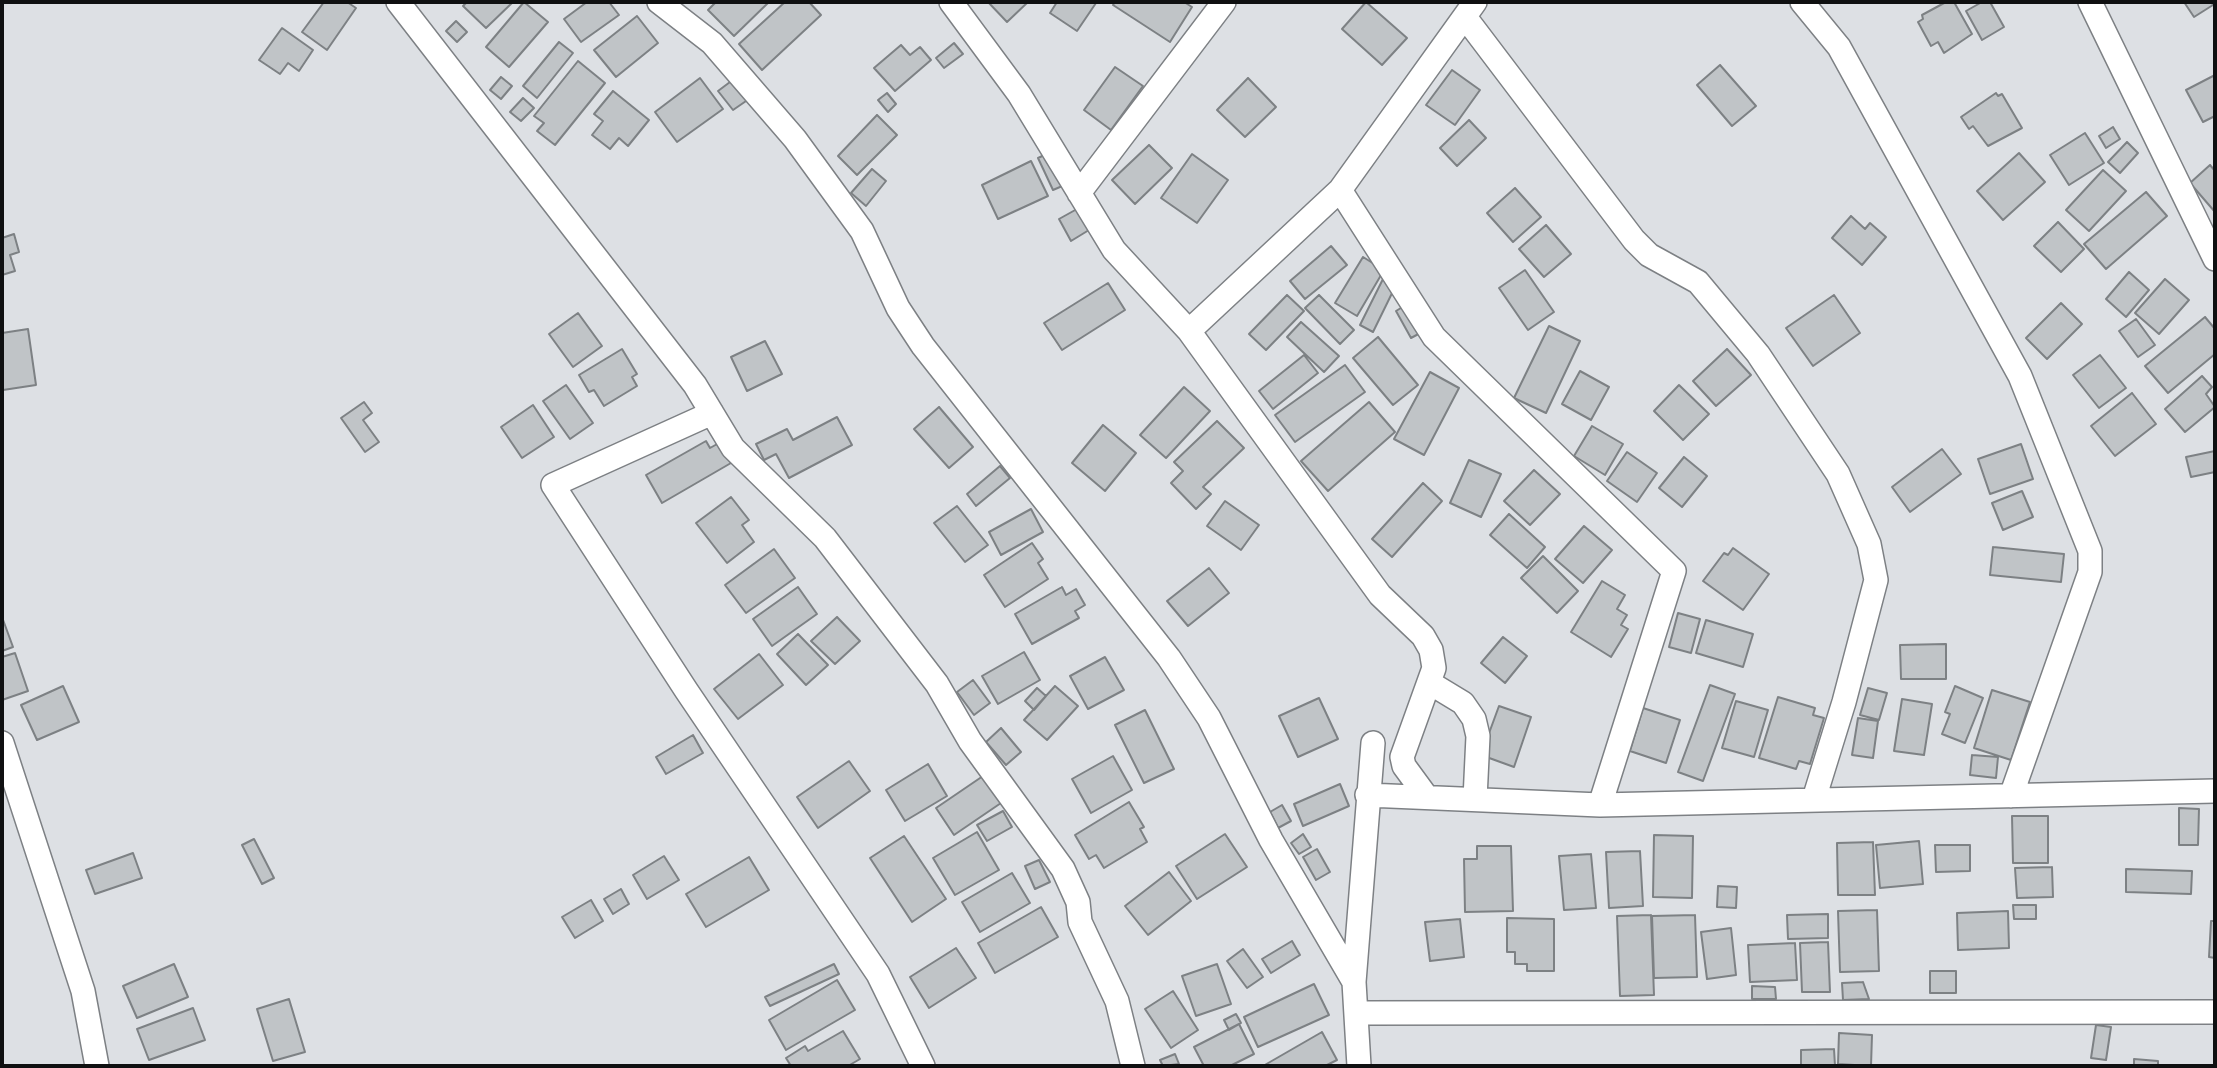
<!DOCTYPE html>
<style>
body{margin:0}
#map{position:relative;width:2217px;height:1068px;overflow:hidden;background:#dde0e4;font-family:Ubuntu,sans-serif}
canvas{display:block}
.frame{position:absolute;inset:0;border:4px solid #0f1011;pointer-events:none}
</style>
<div id="map">
<canvas width="2217" height="1068"></canvas>
<div class="frame"></div>
</div>
<script>
const ctx = document.querySelector('canvas').getContext('2d');
ctx.lineJoin = 'round';
function fill(path, color) { ctx.fillStyle = color; ctx.fill(path, 'evenodd'); }
const poly = rows => new Path2D(rows.map(r => 'M' + r).join(''));
function trace(path, color, width, dash) { ctx.strokeStyle = color; ctx.lineWidth = width; ctx.lineCap = dash ? 'butt' : 'round'; ctx.setLineDash(dash || []); ctx.stroke(path); }
const building = poly([
 [324,2,347,2,356,8,327,50,302,32,324,2],
 [467,2,513,2,486,28,463,6,467,2],
 [524,2,548,22,509,67,486,47,524,2],
 [587,2,609,2,619,15,581,42,564,19,587,2],
 [716,2,769,2,734,36,708,10,716,2],
 [785,2,809,2,821,15,762,70,739,44,785,2],
 [988,2,1028,2,1007,22,988,2],
 [1057,2,1095,2,1096,3,1077,31,1050,13,1057,2],
 [1115,2,1184,2,1192,7,1170,42,1113,5,1115,2],
 [1366,2,1407,38,1382,65,1342,29,1366,2],
 [1946,2,1954,2,1972,34,1944,53,1938,42,1931,46,1918,22,1923,19,1922,15,1946,2],
 [1982,2,1990,2,2004,27,1982,40,1966,11,1982,2],
 [2184,2,2211,2,2213,5,2194,17,2184,2],
 [637,16,658,43,616,77,594,50,637,16],
 [456,21,467,32,457,42,446,31,456,21],
 [282,28,313,50,299,71,288,63,280,74,259,60,282,28],
 [559,42,573,53,537,98,523,86,559,42],
 [954,43,963,54,944,68,936,58,954,43],
 [901,45,910,55,920,47,931,60,895,91,874,68,901,45],
 [578,61,605,83,555,145,537,131,544,123,534,116,578,61],
 [1720,65,1756,106,1732,126,1697,85,1720,65],
 [1115,67,1143,86,1111,130,1084,110,1115,67],
 [1452,70,1480,90,1455,125,1426,105,1452,70],
 [2215,75,2215,116,2203,122,2186,90,2215,75],
 [501,77,512,86,501,99,490,90,501,77],
 [700,78,723,109,677,142,655,112,700,78],
 [1248,78,1276,107,1245,137,1217,110,1248,78],
 [734,79,749,99,733,110,718,91,734,79],
 [613,91,649,120,628,146,619,138,610,149,592,135,603,121,594,114,613,91],
 [887,93,896,104,888,112,878,100,887,93],
 [1996,93,1998,96,2002,94,2022,128,1988,146,1973,126,1969,129,1961,117,1996,93],
 [523,98,534,108,521,121,510,112,523,98],
 [877,115,897,135,857,175,838,156,877,115],
 [1469,120,1486,138,1457,166,1440,148,1469,120],
 [2113,127,2120,139,2106,148,2099,136,2113,127],
 [2085,133,2104,163,2069,185,2050,155,2085,133],
 [2127,142,2138,153,2120,173,2108,162,2127,142],
 [1149,145,1172,168,1135,204,1112,180,1149,145],
 [1053,151,1067,184,1053,190,1038,158,1053,151],
 [2019,153,2045,182,2003,220,1977,191,2019,153],
 [1192,154,1228,180,1197,223,1161,198,1192,154],
 [1031,161,1048,196,998,219,982,185,1031,161],
 [2210,165,2215,171,2215,212,2190,183,2210,165],
 [872,169,886,181,866,206,851,193,872,169],
 [2103,170,2126,191,2089,231,2066,210,2103,170],
 [1515,188,1541,217,1513,242,1487,213,1515,188],
 [2146,192,2167,216,2106,269,2084,244,2146,192],
 [1077,209,1089,230,1071,241,1059,219,1077,209],
 [1851,216,1865,229,1870,223,1886,237,1862,265,1832,238,1851,216],
 [2058,222,2084,249,2061,272,2034,246,2058,222],
 [1546,225,1571,254,1544,277,1519,249,1546,225],
 [14,234,19,252,10,255,15,271,2,275,2,238,14,234],
 [1331,246,1347,265,1305,299,1290,281,1331,246],
 [1363,257,1384,270,1357,316,1335,303,1363,257],
 [1525,270,1554,312,1528,330,1499,288,1525,270],
 [2129,272,2149,290,2126,317,2106,299,2129,272],
 [1384,277,1397,283,1373,332,1360,325,1384,277],
 [2165,279,2189,300,2159,334,2135,313,2165,279],
 [1108,283,1125,310,1062,350,1044,323,1108,283],
 [1287,295,1304,311,1266,350,1249,334,1287,295],
 [1319,295,1354,330,1340,344,1305,308,1319,295],
 [1834,295,1860,333,1813,366,1786,328,1834,295],
 [1409,303,1424,331,1411,338,1396,311,1409,303],
 [2061,303,2082,324,2047,359,2026,338,2061,303],
 [578,313,602,346,573,367,549,334,578,313],
 [2205,317,2215,329,2215,354,2168,393,2145,366,2205,317],
 [2136,319,2155,345,2138,357,2119,331,2136,319],
 [1301,322,1339,356,1324,372,1287,337,1301,322],
 [1549,326,1580,341,1546,413,1514,398,1549,326],
 [28,329,36,385,3,390,2,333,28,329],
 [1378,337,1418,385,1393,405,1353,358,1378,337],
 [765,341,782,374,747,391,731,357,765,341],
 [622,349,637,374,632,377,637,386,604,406,594,390,589,392,579,375,622,349],
 [1727,349,1751,375,1716,406,1693,381,1727,349],
 [1304,355,1318,373,1273,409,1259,391,1304,355],
 [2100,355,2126,388,2099,408,2073,375,2100,355],
 [1345,365,1365,392,1295,442,1275,415,1345,365],
 [1580,371,1609,387,1591,420,1562,404,1580,371],
 [1430,372,1459,388,1424,455,1394,439,1430,372],
 [2202,376,2212,387,2206,394,2215,407,2185,432,2165,409,2202,376],
 [566,385,593,423,570,439,543,401,566,385],
 [1679,385,1709,414,1683,440,1654,411,1679,385],
 [1184,387,1210,411,1166,458,1140,435,1184,387],
 [2132,393,2156,424,2115,456,2091,426,2132,393],
 [364,402,372,413,363,420,379,442,365,452,341,418,364,402],
 [1369,402,1395,432,1328,491,1301,461,1369,402],
 [533,405,554,437,522,458,501,427,533,405],
 [939,407,973,447,949,468,914,429,939,407],
 [837,417,852,445,789,478,776,454,764,460,756,444,787,429,793,440,837,417],
 [1217,421,1244,448,1203,487,1211,494,1196,509,1171,483,1183,471,1174,462,1217,421],
 [1103,425,1136,453,1105,491,1072,463,1103,425],
 [1592,426,1623,444,1605,475,1574,456,1592,426],
 [706,441,710,448,719,443,731,463,662,503,646,475,706,441],
 [2021,444,2033,479,1990,494,1978,459,2021,444],
 [1942,449,1961,474,1910,512,1892,487,1942,449],
 [2215,451,2215,472,2191,477,2186,457,2215,451],
 [1627,452,1657,473,1637,502,1607,481,1627,452],
 [1684,457,1707,476,1682,507,1659,488,1684,457],
 [1469,460,1501,474,1481,517,1450,503,1469,460],
 [1000,466,1010,478,976,506,967,494,1000,466],
 [1534,470,1560,494,1530,525,1504,501,1534,470],
 [1423,483,1442,501,1392,557,1372,539,1423,483],
 [2022,491,2033,517,2003,530,1992,503,2022,491],
 [731,497,749,520,742,525,754,542,727,563,696,523,731,497],
 [1225,501,1259,525,1241,550,1207,526,1225,501],
 [957,506,988,545,965,562,934,523,957,506],
 [1031,509,1043,532,1001,555,989,532,1031,509],
 [1509,514,1545,547,1527,568,1490,535,1509,514],
 [1584,526,1612,550,1583,583,1555,559,1584,526],
 [1032,543,1043,559,1038,563,1048,579,1005,607,984,575,1032,543],
 [1993,547,2064,554,2061,582,1990,575,1993,547],
 [1733,548,1769,574,1743,610,1703,581,1724,553,1728,555,1733,548],
 [774,549,795,578,746,613,725,585,774,549],
 [1543,556,1578,591,1557,613,1521,578,1543,556],
 [1209,568,1229,593,1188,626,1167,601,1209,568],
 [1602,581,1625,595,1617,609,1627,615,1621,625,1628,629,1611,657,1571,632,1602,581],
 [798,587,817,614,772,646,753,619,798,587],
 [1062,587,1066,595,1076,589,1085,605,1075,611,1079,618,1032,644,1015,614,1062,587],
 [1678,613,1700,619,1691,653,1669,647,1678,613],
 [2,617,13,647,2,651,2,617],
 [837,617,860,641,835,664,811,641,837,617],
 [1706,620,1753,634,1743,667,1696,653,1706,620],
 [798,634,828,665,806,685,777,654,798,634],
 [1503,637,1527,656,1505,683,1481,663,1503,637],
 [1946,644,1946,679,1901,679,1900,645,1946,644],
 [1024,652,1040,680,998,704,982,676,1024,652],
 [15,653,28,691,2,700,2,657,15,653],
 [759,654,783,685,738,719,714,689,759,654],
 [1105,657,1124,690,1088,709,1070,676,1105,657],
 [973,680,990,703,974,715,957,692,973,680],
 [1710,685,1735,694,1703,781,1678,772,1710,685],
 [63,686,79,722,37,740,21,705,63,686],
 [1055,686,1078,706,1047,740,1024,720,1055,686],
 [1955,686,1983,698,1965,743,1942,734,1950,714,1945,712,1955,686],
 [1037,688,1046,696,1034,710,1025,701,1037,688],
 [1868,688,1887,693,1879,720,1860,715,1868,688],
 [1992,690,2030,702,2011,760,1974,748,1992,690],
 [1778,697,1815,708,1813,715,1824,718,1810,764,1799,761,1796,769,1759,758,1778,697],
 [1319,698,1338,739,1298,757,1279,716,1319,698],
 [1902,699,1932,704,1924,755,1894,751,1902,699],
 [1736,701,1768,710,1754,757,1722,748,1736,701],
 [1499,706,1531,717,1514,767,1481,755,1499,706],
 [1643,708,1680,720,1666,763,1630,751,1643,708],
 [1145,710,1174,769,1144,783,1115,725,1145,710],
 [1858,718,1878,721,1873,758,1852,755,1858,718],
 [1001,728,1021,752,1006,765,986,742,1001,728],
 [693,735,703,753,666,774,656,757,693,735],
 [1972,755,1998,757,1996,778,1970,775,1972,755],
 [1113,756,1132,790,1091,813,1072,779,1113,756],
 [849,761,870,791,818,828,797,797,849,761],
 [928,764,947,796,905,821,886,790,928,764],
 [983,776,1001,803,954,835,936,808,983,776],
 [1340,784,1349,806,1303,826,1294,804,1340,784],
 [1129,802,1144,827,1140,829,1147,842,1104,868,1096,855,1089,859,1075,835,1129,802],
 [1282,805,1291,821,1278,828,1270,812,1282,805],
 [2179,808,2199,809,2198,845,2179,845,2179,808],
 [1003,811,1012,827,987,841,977,825,1003,811],
 [2012,816,2048,816,2048,863,2013,863,2012,816],
 [977,832,999,870,955,895,933,858,977,832],
 [1225,834,1247,867,1197,899,1176,866,1225,834],
 [1303,834,1311,847,1299,854,1291,843,1303,834],
 [1654,835,1693,836,1692,898,1653,897,1654,835],
 [904,836,946,899,912,922,870,858,904,836],
 [254,839,274,878,262,884,242,845,254,839],
 [1919,841,1923,884,1880,888,1876,845,1919,841],
 [1873,842,1875,895,1838,895,1837,843,1873,842],
 [1935,845,1970,845,1970,871,1936,872,1935,845],
 [1477,846,1511,846,1513,911,1465,912,1464,859,1477,859,1477,846],
 [1317,849,1330,872,1316,880,1303,857,1317,849],
 [1640,851,1643,906,1609,908,1606,852,1640,851],
 [133,853,142,878,95,894,86,870,133,853],
 [1591,854,1596,908,1564,910,1559,856,1591,854],
 [664,856,679,880,647,899,633,875,664,856],
 [749,857,769,890,706,927,686,894,749,857],
 [1039,860,1050,882,1035,889,1025,866,1039,860],
 [2052,867,2053,897,2017,898,2015,868,2052,867],
 [2126,869,2192,871,2191,894,2126,892,2126,869],
 [1169,872,1191,901,1148,935,1125,906,1169,872],
 [1012,873,1030,903,980,932,962,902,1012,873],
 [1718,886,1737,887,1736,908,1717,907,1718,886],
 [621,889,629,904,613,914,604,899,621,889],
 [591,900,603,921,575,938,562,917,591,900],
 [2013,905,2036,905,2036,919,2014,919,2013,905],
 [1041,907,1058,937,995,973,978,943,1041,907],
 [1877,910,1879,971,1840,972,1838,911,1877,910],
 [2008,911,2009,948,1958,950,1957,913,2008,911],
 [1828,914,1828,938,1788,939,1787,915,1828,914],
 [1651,915,1654,995,1620,996,1617,916,1651,915],
 [1695,915,1697,977,1654,978,1652,916,1695,915],
 [1507,918,1554,919,1554,971,1527,971,1527,964,1515,964,1515,952,1507,952,1507,918],
 [1460,919,1464,957,1430,961,1425,922,1460,919],
 [2211,921,2215,921,2215,958,2209,957,2211,921],
 [1731,928,1736,975,1707,979,1701,932,1731,928],
 [1292,941,1300,955,1271,973,1262,959,1292,941],
 [1828,942,1830,992,1802,992,1800,943,1828,942],
 [1795,943,1797,980,1750,982,1748,945,1795,943],
 [956,948,976,978,929,1008,910,977,956,948],
 [1243,949,1263,977,1247,988,1227,961,1243,949],
 [174,964,188,997,137,1018,123,986,174,964],
 [834,964,839,974,770,1006,765,997,834,964],
 [1217,964,1231,1004,1196,1016,1182,976,1217,964],
 [1930,971,1956,971,1956,993,1930,993,1930,971],
 [837,980,855,1010,786,1050,769,1020,837,980],
 [1863,982,1869,999,1843,1000,1842,983,1863,982],
 [1314,984,1329,1015,1258,1047,1244,1017,1314,984],
 [1752,986,1775,987,1776,999,1752,999,1752,986],
 [1173,991,1198,1030,1171,1048,1145,1009,1173,991],
 [289,999,305,1052,273,1061,257,1009,289,999],
 [193,1008,205,1040,149,1060,137,1029,193,1008],
 [1236,1014,1241,1023,1229,1030,1224,1020,1236,1014],
 [1239,1024,1254,1054,1230,1066,1204,1066,1194,1047,1239,1024],
 [2096,1025,2111,1027,2106,1060,2091,1058,2096,1025],
 [843,1031,860,1059,848,1066,791,1066,786,1058,805,1046,808,1051,843,1031],
 [1322,1032,1337,1060,1325,1066,1263,1066,1322,1032],
 [1839,1033,1872,1035,1871,1066,1838,1064,1839,1033],
 [1834,1049,1835,1066,1801,1066,1801,1050,1834,1049],
 [1175,1054,1179,1064,1163,1066,1160,1060,1175,1054],
 [2134,1059,2158,1061,2158,1066,2134,1066,2134,1059]
]);
fill(building, '#c0c4c7');
trace(building, '#7d8184', 2);
const minor = poly([
 [398,2,695,385,733,448,825,538,937,684,970,741,1063,869,1078,902,1080,922,1117,1001,1133,1066],
 [659,2,712,43,795,139,862,231,898,308,923,346,1169,658,1209,718,1271,840,1354,982],
 [951,2,1019,94,1114,250,1189,331,1380,595,1423,636,1431,650,1434,668,1402,757,1404,766,1426,796],
 [1802,2,1839,47,2020,376,2090,551,2090,572,2011,796],
 [2090,2,2215,259],
 [1465,17,1634,240,1649,255,1698,282,1758,354,1838,474,1869,544,1876,580,1844,702,1814,799],
 [1340,190,1434,337,1674,571,1600,805],
 [1079,193,1224,2],
 [1189,331,1340,190,1475,2],
 [712,413,553,485,686,690,878,974,923,1066],
 [1430,683,1463,703,1474,719,1478,736,1475,799],
 [2,743,83,991,97,1066],
 [1367,795,1600,805,2215,791],
 [1357,1013,2215,1012],
 [1359,1066,1354,982,1373,743]
]);
trace(minor, '#7d8084', 26);
trace(minor, '#fff', 23);
</script>
